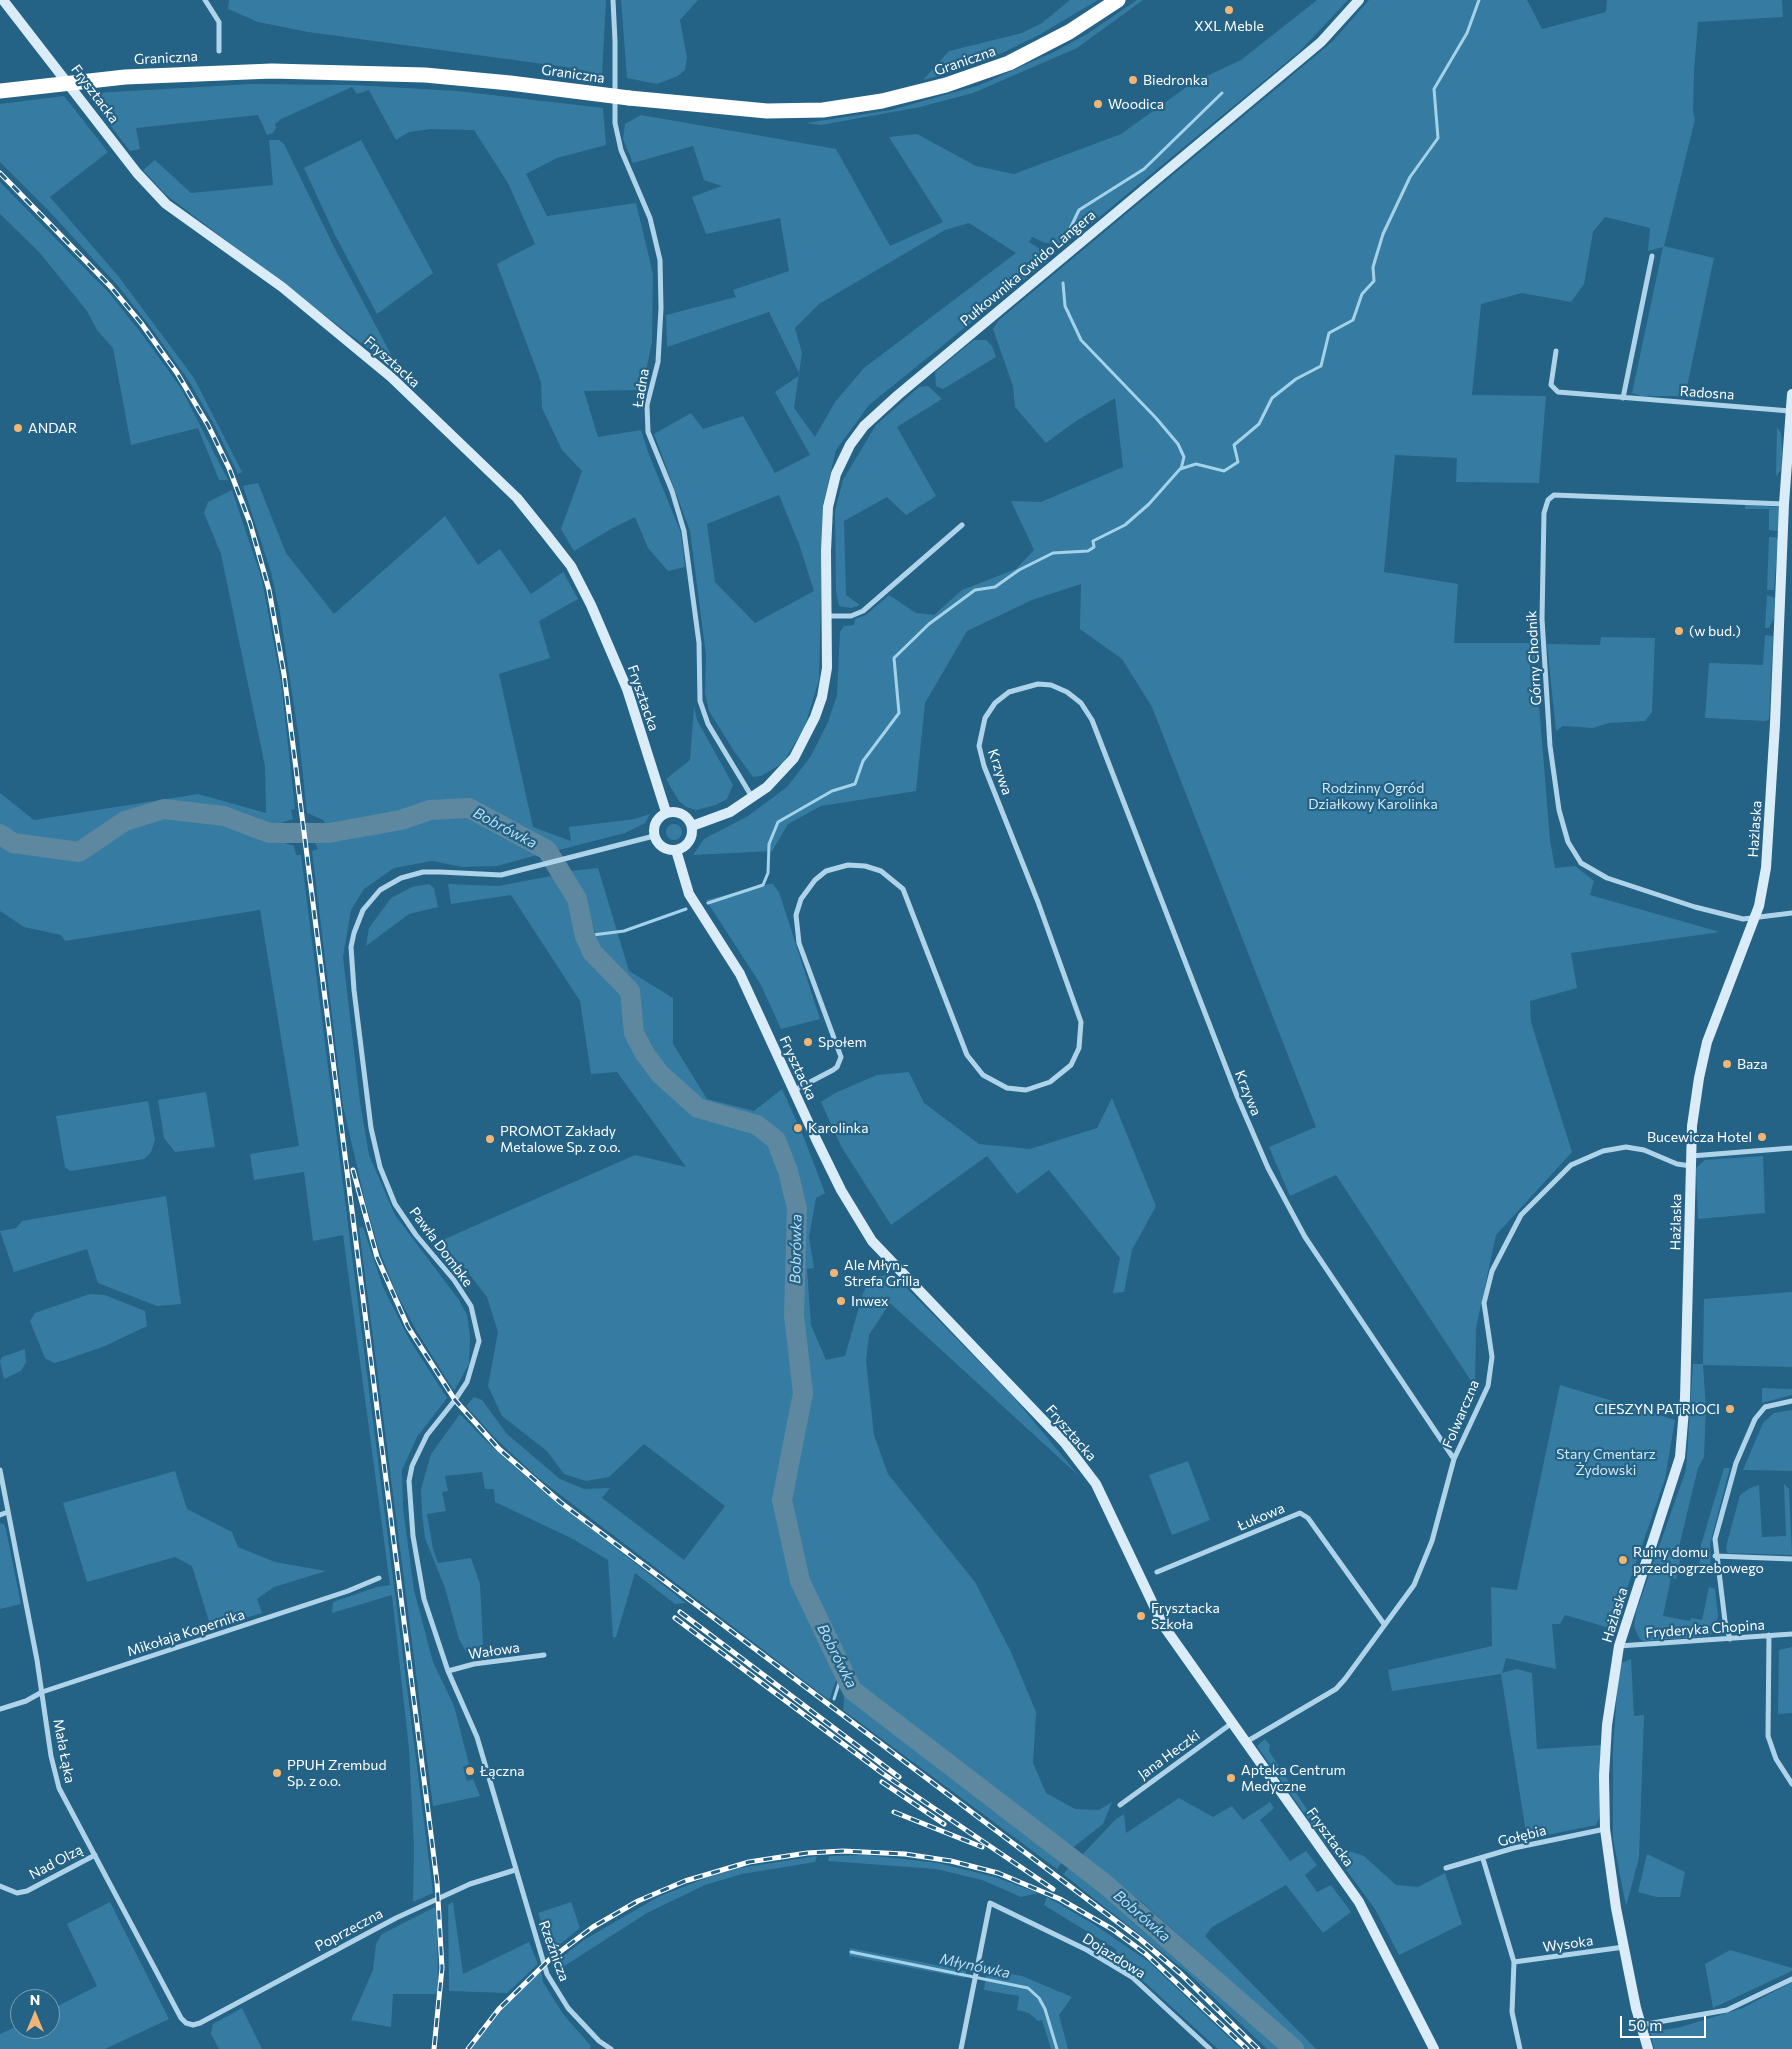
<!DOCTYPE html>
<meta charset="utf-8">
<style>
body{margin:0}
#map{position:relative;width:1792px;height:2049px;overflow:hidden;background:#246286;font-family:Commissioner,sans-serif}
canvas{display:block}
.north{position:absolute;left:10px;top:1989px;width:50px;height:50px;box-sizing:border-box;background:#246286;border:1px solid #7ca1b6;border-radius:50%;rotate:0deg;font-size:14px;font-weight:700;line-height:20px;text-align:center;color:#fff}
.north::after{content:'';display:block;margin:auto;width:18px;height:22px;background:#f3b573;clip-path:polygon(50% 0,100% 100%,50% 72%,0 100%)}
.scale{position:absolute;left:1620px;top:2016px;width:86px;height:22px;box-sizing:border-box;border:2px solid #fff;border-top:0;padding-left:6px;font-size:15px;line-height:18px;white-space:nowrap;color:#fff;-webkit-text-stroke:4px #246286;paint-order:stroke}
</style>
<div id="map">
<canvas width="1792" height="2049"></canvas>
<div class="north">N</div>
<div class="scale">50 m</div>
</div>
<script>
const ctx = document.querySelector('canvas').getContext('2d');
ctx.lineJoin = 'round';
function fill(path, color) { ctx.fillStyle = color; ctx.fill(path, 'evenodd'); }
const poly = rows => new Path2D(rows.map(r => 'M' + r).join(''));
function trace(path, color, width, dash) { ctx.strokeStyle = color; ctx.lineWidth = width; ctx.lineCap = dash ? 'butt' : 'round'; ctx.setLineDash(dash || []); ctx.stroke(path); }
function label(font, color, halo, rows, align = 'center') {
  ctx.font = font + ' Commissioner,sans-serif'; ctx.lineWidth = 4.5; ctx.setLineDash([]); ctx.textBaseline = 'middle'; ctx.strokeStyle = halo; ctx.fillStyle = color; for (const [text, x, y, turn = 0] of rows) {
    ctx.save(); ctx.translate(x, y); ctx.rotate((+turn || 0) * Math.PI / 180); ctx.textAlign = isNaN(turn) ? turn : align; if (halo) ctx.strokeText(text, 0, 0); ctx.fillText(text, 0, 0); ctx.restore();
  }
}
fill(poly([
 [229,0,606,0,602,75,573,68,308,32,258,22,228,9],
 [621,0,698,0,680,20,687,58,685,70,678,76,657,84,627,78],
 [1070,0,1098,0,1039,35,1004,52,956,71,923,80,949,51,1022,33,1042,23],
 [1137,0,1143,0,1077,48,973,93,920,107,821,125,806,123,891,110,980,85,1056,51,1087,34],
 [1317,0,1348,0,1300,51,1068,243,1045,243,1032,237,1029,242,1045,252,1046,262,869,405,836,450,823,504,819,680,805,726,783,763,761,776,753,777,734,751,709,711,705,693,706,655,690,531,654,434,691,413,703,429,743,416,775,473,810,455,775,392,800,375,769,312,667,347,666,315,736,297,733,290,789,271,780,218,706,234,692,197,722,186,704,180,693,146,633,163,623,139,625,124,641,115,836,149,890,246,943,222,889,137,917,134,976,166,1014,174,1121,134,1192,83,1241,60],
 [969,223,1016,253,864,368,835,402,815,437,794,408,802,353,795,328,819,304,945,230],
 [779,495,799,544,814,591,755,623,715,582,707,524],
 [1369,0,1527,0,1542,29,1606,12,1607,0,1782,0,1783,17,1698,22,1694,71,1693,111,1695,119,1664,246,1714,258,1685,396,1641,396,1632,393,1663,247,1648,251,1650,228,1605,217,1593,232,1584,284,1571,302,1522,293,1481,304,1472,395,1546,396,1539,483,1456,482,1457,458,1395,455,1384,572,1458,584,1454,643,1534,643,1550,840,1555,868,1575,866,1594,881,1590,895,1720,932,1571,953,1577,988,1530,1001,1531,1022,1572,1152,1496,1235,1476,1328,1475,1387,1336,1175,1290,1196,1269,1147,1316,1127,1152,707,1122,659,1080,629,1081,584,1032,600,967,631,925,703,916,791,821,806,788,824,772,851,693,855,704,839,748,816,787,787,811,756,828,722,837,695,840,632,844,626,854,625,855,619,866,615,889,595,916,613,934,615,962,590,1016,569,1034,550,1011,501,1041,502,1123,467,1115,398,1076,421,1046,443,1015,407,1013,386,993,329,999,320,1332,42],
 [251,84,353,85,457,91,603,108,606,145,557,158,526,174,547,216,636,203,653,274,652,342,642,390,584,391,598,437,641,430,648,452,681,533,685,567,668,571,648,548,635,517,611,529,574,551,561,529,582,471,562,450,542,408,541,382,497,264,535,244,508,183,474,130,431,129,409,132,396,140,369,90,357,94,352,87,281,119,275,124,276,128,273,133,267,135,258,115,136,128,140,149,130,151,106,120,113,114,96,93],
 [64,96,108,152,50,197,119,277,194,378,242,472,238,474,215,426,189,381,149,325,118,286,48,210,0,162,0,104],
 [269,140,279,140,284,144,334,247,395,362,390,365,165,194,143,170,155,160,191,193,273,185],
 [361,140,433,273,377,314,335,235,304,168],
 [0,182,110,294,141,333,181,388,228,480,219,480,198,428,131,445,113,348,97,330,87,311,39,252,0,214],
 [974,340,986,340,992,346,996,357,943,389,936,386,935,372],
 [928,386,942,399,897,427,936,496,906,515,887,497,844,521,846,595,860,605,851,608,839,606,836,591,835,511,843,480,876,425,919,387],
 [1777,427,1781,433,1782,450,1781,470,1776,476],
 [258,483,286,553,334,614,445,516,478,565,500,549,531,594,563,572,578,599,539,621,550,658,499,674,533,827,571,841,569,827,635,819,650,814,645,823,625,833,559,850,473,802,444,801,401,814,335,827,327,826,323,820,307,813,299,739,280,613,271,572,243,486],
 [232,490,262,580,281,682,295,809,291,810,293,819,278,824,279,841,294,846,296,855,301,855,433,1893,413,1902,414,1848,409,1749,392,1595,332,1613,333,1602,377,1587,390,1585,343,1235,313,1241,304,1172,254,1180,250,1154,299,1146,260,910,65,941,61,935,24,927,0,911,0,793,34,820,198,794,266,813,265,766,221,554,204,513,208,502],
 [1745,505,1778,507,1780,510,1778,531,1769,530,1769,509,1745,509],
 [1769,537,1776,537,1778,540,1774,590,1767,590],
 [1767,595,1775,598,1774,618,1769,628,1765,628],
 [1765,635,1773,636,1769,719,1766,721,1705,718,1709,663,1763,665],
 [1601,637,1655,638,1652,712,1645,721,1609,723,1593,728,1563,726,1556,731,1547,644,1600,645],
 [694,706,697,720,733,785,727,799,716,805,696,810,686,807,679,801,666,779,690,760],
 [459,815,490,826,541,854,497,866,463,867,432,861,394,868,364,889,351,910,343,957,360,1102,369,1155,395,1215,459,1300,467,1315,470,1336,469,1364,454,1391,416,1330,395,1290,378,1247,365,1201,343,1106,312,851,318,849,315,843,347,840,406,824],
 '666 832a8 8 0 1 1 16 0a8 8 0 1 1-16 0Z',
 [598,868,629,971,673,998,673,1044,707,1099,754,1111,782,1089,804,1138,825,1193,816,1198,809,1237,814,1268,807,1269,811,1325,826,1360,845,1356,863,1293,872,1277,894,1275,1011,1394,1079,1476,890,1303,869,1335,866,1361,874,1435,888,1474,975,1582,1011,1652,1036,1712,1033,1763,1046,1793,1075,1809,1099,1810,1112,1802,1103,1824,1070,1850,853,1685,822,1618,802,1564,789,1516,787,1496,809,1396,809,1364,801,1314,807,1207,796,1175,777,1137,757,1119,696,1099,661,1068,638,1028,640,992,626,985,600,951,587,903,571,871],
 [556,875,571,905,586,954,622,993,636,1052,665,1086,699,1118,746,1128,771,1143,785,1181,791,1213,788,1292,797,1396,777,1502,796,1589,838,1676,829,1700,537,1477,494,1437,466,1406,474,1397,482,1400,507,1434,560,1479,584,1489,610,1488,602,1498,684,1560,725,1506,644,1444,609,1477,586,1481,564,1474,547,1451,502,1416,488,1386,498,1332,487,1297,463,1266,438,1242,635,1155,686,1167,617,1072,591,1074,580,1001,511,895,451,904,448,884,499,886],
 [429,884,434,888,438,907,409,914,366,946,369,928,391,898,412,887],
 [769,884,773,884,779,892,820,1019,781,1029,761,985,706,900],
 [909,1072,924,1103,979,1144,1030,1149,1097,1128,1112,1098,1156,1206,1132,1250,1124,1292,1113,1293,1120,1258,1049,1170,1017,1194,987,1156,891,1225,841,1146,821,1102,835,1093,877,1075],
 [206,1092,215,1147,175,1152,164,1138,158,1100],
 [148,1101,155,1140,151,1152,144,1159,77,1170,70,1171,65,1167,56,1116],
 [1763,1156,1765,1213,1698,1219,1696,1168,1705,1160],
 [166,1196,181,1304,157,1306,98,1283,87,1249,14,1272,0,1231,16,1228,22,1221],
 [363,1227,383,1287,409,1339,447,1398,417,1437,402,1470,403,1508,414,1590,433,1662,454,1706,469,1764,463,1767,467,1781,473,1779,480,1796,433,1806,359,1228],
 [1792,1292,1792,1367,1703,1365,1706,1409,1704,1457,1698,1468,1677,1555,1681,1556,1676,1579,1671,1578,1663,1616,1690,1621,1691,1618,1702,1620,1709,1587,1715,1589,1718,1616,1715,1630,1710,1636,1643,1641,1639,1638,1634,1626,1636,1612,1686,1470,1693,1364,1703,1364,1704,1299],
 [90,1294,105,1295,145,1311,147,1326,105,1346,65,1360,54,1363,45,1358,30,1321,35,1313],
 [25,1349,26,1362,21,1371,4,1379,0,1361,2,1357],
 [1560,1385,1675,1420,1665,1479,1613,1629,1565,1615,1560,1624,1552,1624,1556,1669,1506,1658,1502,1673,1517,1669,1532,1673,1537,1749,1602,1745,1599,1818,1596,1825,1527,1839,1501,1674,1392,1691,1388,1670,1492,1646,1491,1587,1517,1590],
 [1762,1388,1792,1389,1792,1395,1762,1403],
 [1792,1410,1792,1471,1743,1470,1763,1423,1774,1413],
 [460,1414,488,1443,532,1482,686,1603,675,1604,635,1573,616,1637,613,1638,608,1560,573,1539,495,1502,494,1489,485,1489,482,1472,445,1476,448,1491,442,1492,446,1511,427,1514,433,1549,438,1563,471,1558,480,1584,483,1644,474,1656,466,1652,459,1639,445,1588,425,1538,422,1514,421,1489,431,1454],
 [1188,1461,1210,1520,1172,1535,1149,1475],
 [1724,1468,1730,1468,1710,1544,1711,1574,1699,1572,1701,1545],
 [175,1471,187,1509,232,1532,238,1547,275,1562,326,1571,274,1587,257,1599,262,1613,211,1628,192,1566,175,1557,87,1582,63,1503],
 [1784,1484,1789,1489,1792,1555,1727,1553,1726,1547,1740,1495,1750,1488,1759,1485,1762,1537,1786,1536],
 [0,1523,5,1525,21,1604,0,1609],
 [1792,1647,1792,1713,1778,1714,1779,1650],
 [1631,1659,1634,1716,1644,1715,1639,1858,1626,1906,1613,1839,1613,1747,1619,1664],
 [845,1685,857,1705,1063,1861,1057,1869,843,1710],
 [1265,1739,1270,1745,1269,1751,1308,1811,1313,1812,1326,1839,1325,1843,1257,1746],
 [1179,1798,1213,1817,1232,1806,1243,1820,1270,1802,1274,1808,1260,1820,1290,1861,1306,1851,1317,1865,1305,1875,1317,1892,1331,1885,1351,1912,1323,1933,1286,1885,1212,1927,1205,1936,1316,2049,1298,2049,1215,1967,1143,1903,1081,1856,1116,1819,1124,1814,1126,1833],
 [1341,1848,1364,1856,1396,1885,1418,1887,1445,1873,1462,1924,1399,1955,1375,1909,1339,1860],
 [1647,1854,1685,1872,1680,1897,1657,1897,1638,1892],
 [867,1855,938,1863,995,1877,1038,1893,1021,1897,982,1880,936,1869,828,1861,829,1856],
 [817,1856,815,1862,742,1874,705,1885,647,1913,555,1972,553,1964,584,1940,658,1897,703,1879,739,1868],
 [1071,1866,1104,1889,1159,1934,1286,2049,1267,2049,1187,1972,1063,1874],
 [1047,1897,1095,1925,1149,1962,1241,2049,1218,2049,1141,1979,1113,1958,1117,1950,1044,1905],
 [110,1902,169,2019,105,2049,0,2049,0,2034,20,2025,20,2029,50,2029,50,2010,97,1986,67,1924],
 [453,1902,463,1974,529,1942,538,1964,507,1993,449,1991,448,1905],
 [571,1902,580,1928,549,1953,548,1939,538,1913],
 [437,1906,438,1994,393,1994,391,2027,351,2020,373,1970,376,1944,382,1934],
 [850,1948,966,1971,965,1978,849,1956],
 [1730,1950,1792,1968,1792,1971,1713,2008,1705,1964],
 [987,1970,1022,1976,1072,1997,1059,2015,1068,2049,1051,2049,1042,2020,1038,2021,1029,2013,1017,2010,1019,1996,984,1990],
 [541,1971,543,1982,563,2014,591,2046,590,2049,471,2049,511,1999],
 [1792,1982,1792,2049,1654,2049,1650,2032,1681,2027,1743,2008],
 [242,2008,262,2049,219,2049,211,2034,213,2024]
]), '#367ca2');
trace(poly([
 [1066,237,1079,210,1144,169,1222,93],
 [1063,283,1065,306,1081,340,1156,418,1178,444,1184,457,1181,469],
 [708,903,763,885,768,873,769,844,778,822,832,791,855,784,863,761,899,713,894,658,929,624,975,590,995,587,1019,570,1053,553,1088,551,1094,547,1093,541,1125,525,1149,504,1180,469,1196,464,1224,471,1238,462,1234,445,1259,424,1272,398,1296,379,1321,366,1329,333,1353,320,1362,294,1374,281,1373,267,1383,234,1410,177,1438,138,1434,89,1467,33,1479,0],
 [585,936,624,931,686,909],
 [834,1699,843,1671],
 [851,1952,1028,1988,1039,1998,1045,2009,1057,2049]
]), '#a3d2e9', 3);
trace(poly([
 [0,834,13,843,79,852,125,821,164,809,224,816,269,833,329,833,401,820,430,810,469,808,547,850,577,899,585,936,592,952,630,991,634,1033,645,1054,660,1074,698,1108,757,1125,776,1140,788,1171,797,1208,794,1315,803,1393,782,1500,800,1581,852,1690,1105,1884,1294,2049]
]), '#5d889f', 20);
trace(poly([
 [205,0,219,22,219,51],
 [613,0,615,41,615,123,621,150,650,218,660,260,661,308,658,362,647,405,648,432,672,491,684,531,699,643,700,701,708,724,752,797],
 [1556,351,1551,385,1558,392,1790,411],
 [1623,398,1652,256],
 [1784,504,1554,495,1548,500,1544,513,1542,619,1550,746,1559,810,1568,842,1581,863,1607,878,1695,907,1743,919,1792,913],
 [827,616,851,616,863,611,962,525],
 [793,1091,833,1070,837,1067,841,1057,799,943,796,915,801,899,815,880,826,871,848,865,865,866,881,871,903,889,967,1055,983,1075,1007,1088,1026,1090,1050,1082,1071,1065,1079,1048,1081,1022,1038,902,984,766,979,746,985,718,995,703,1009,692,1038,684,1051,685,1067,692,1081,703,1092,720,1237,1096,1268,1168,1305,1237,1454,1459],
 [1691,1156,1792,1148],
 [0,1470,37,1660,51,1756,59,1788,181,2018,186,2023,193,2025,200,2023,396,1918,470,1884,515,1870],
 [0,1515,8,1512],
 [1715,1556,1792,1559],
 [1157,1572,1300,1513,1308,1518,1384,1624],
 [1769,1635,1768,1736,1776,1759,1792,1784],
 [1730,1639,1725,1621,1715,1539,1736,1463,1755,1419,1765,1407,1792,1401],
 [1619,1646,1792,1634],
 [448,1671,474,1664,544,1655],
 [0,1709,26,1701,42,1692,348,1591,379,1578],
 [1246,1742,1336,1689,1345,1679,1414,1585,1432,1541,1454,1459,1488,1386,1492,1357,1484,1303,1492,1271,1521,1215,1571,1165,1603,1151,1626,1147,1644,1150,1677,1164,1691,1166],
 [1120,1805,1232,1723],
 [1483,1859,1514,1962,1512,2012,1520,2049],
 [1446,1868,1514,1848,1605,1829],
 [0,1886,17,1893,27,1891,95,1855],
 [1514,1962,1624,1947],
 [1641,2025,1727,2010,1792,1979],
 [611,2049,599,2041,568,2008,547,1974,477,1737,448,1671,424,1599,413,1536,409,1481,412,1466,427,1435,455,1400,467,1382,479,1341,471,1306,454,1280,416,1235,395,1204,380,1167,371,1128,354,990,351,947,354,933,363,910,380,890,401,878,423,872,440,872,501,875,654,836],
 [961,2049,990,1903,1087,1950,1132,1977,1210,2049]
]), '#afd4e9', 5);
trace(poly([
 [3,0,137,173,166,204,282,287,391,377,517,498,546,534,571,566,591,605,627,689,666,812],
 '654 831a19 19 0 1 1 38 0a19 19 0 1 1-38 0Z',
 [692,826,730,812,767,787,794,758,815,717,822,697,827,668,826,551,828,507,836,474,850,445,864,426,898,395,1321,42,1359,0],
 [676,850,689,894,740,974,816,1139,841,1190,872,1241,1064,1442,1096,1484,1163,1625,1359,1902,1434,2049],
 [1648,2049,1636,2008,1616,1908,1605,1829,1604,1776,1607,1725,1619,1646,1680,1457,1685,1398,1692,1126,1699,1078,1707,1042,1759,906,1766,868,1775,724,1784,504,1792,394]
]), '#d9ecf7', 10);
trace(poly([
 [629,98,767,111,823,110,882,101,946,85,1009,63,1069,32,1118,0]
]), '#fff', 15);
const rail = poly([
 [0,173,111,287,141,323,177,373,208,425,229,468,250,523,269,590,284,674,437,1882,442,1968,434,2049],
 [353,1170,377,1257,408,1327,455,1400,499,1449,560,1502,1140,1939,1181,1974,1258,2049],
 [680,1612,899,1777],
 [675,1618,882,1773,1053,1889],
 [882,1782,944,1824],
 [894,1812,982,1847],
 [468,2049,499,2009,549,1960,593,1927,638,1901,685,1881,749,1862,807,1853,843,1851,905,1854,951,1861,998,1873,1060,1899,1112,1929,1146,1954,1247,2049]
]);
trace(rail, '#fff', 5);
trace(rail, '#246286', 3, [9]);
trace(poly([
 [0,91,125,77,272,71,425,75,510,83,629,98]
]), '#fff', 15);
for (const [x, y, r, color] of [
 [1229,10,5,"#f3b573"],
 [1133,80,5,"#f3b573"],
 [1098,104,5,"#f3b573"],
 [18,428,5,"#f3b573"],
 [1679,631,5,"#f3b573"],
 [808,1042,5,"#f3b573"],
 [1727,1064,5,"#f3b573"],
 [798,1128,5,"#f3b573"],
 [1762,1137,5,"#f3b573"],
 [490,1139,5,"#f3b573"],
 [834,1273,5,"#f3b573"],
 [841,1301,5,"#f3b573"],
 [1730,1409,5,"#f3b573"],
 [1623,1560,5,"#f3b573"],
 [1141,1616,5,"#f3b573"],
 [470,1771,5,"#f3b573"],
 [277,1773,5,"#f3b573"],
 [1231,1778,5,"#f3b573"]
]) { const dot = new Path2D(); dot.arc(x, y, r, 0, 2 * Math.PI); ctx.fillStyle = color; ctx.fill(dot); trace(dot, '#246286', 2); }
label('14px', '#fff', '#246286', [
 ["XXL Meble",1229,26,"center"],
 ["Biedronka",1143,80],
 ["Woodica",1108,104],
 ["ANDAR",28,428],
 ["(w bud.)",1689,631],
 ["Społem",818,1042],
 ["Baza",1737,1064],
 ["Karolinka",808,1128],
 ["PROMOT Zakłady",500,1131],
 ["Metalowe Sp. z o.o.",500,1147],
 ["Bucewicza Hotel",1752,1137,"right"],
 ["Ale Młyn -",844,1265],
 ["Strefa Grilla",844,1281],
 ["Inwex",851,1301],
 ["CIESZYN PATRIOCI",1720,1409,"right"],
 ["Ruiny domu",1633,1552],
 ["przedpogrzebowego",1633,1568],
 ["Frysztacka",1151,1608],
 ["Szkoła",1151,1624],
 ["PPUH Zrembud",287,1765],
 ["Sp. z o.o.",287,1781],
 ["Apteka Centrum",1241,1770],
 ["Medyczne",1241,1786],
 ["Łączna",480,1771]
], 'left');
label('14px', '#fff', '#246286', [
 ["Graniczna",166,58,-3],
 ["Graniczna",965,61,-19],
 ["Graniczna",573,74,8],
 ["Frysztacka",95,94,53],
 ["Pułkownika Gwido Langera",1028,268,-40],
 ["Frysztacka",392,362,42],
 ["Ładna",641,388,-80],
 ["Radosna",1707,393,4],
 ["Górny Chodnik",1534,658,-93],
 ["Frysztacka",643,698,71],
 ["Krzywa",1000,772,71],
 ["Hażlaska",1755,829,-86],
 ["Frysztacka",798,1068,65],
 ["Krzywa",1248,1093,68],
 ["Hażlaska",1676,1222,-89],
 ["Pawła Dombke",441,1247,53],
 ["Folwarczna",1461,1414,-67],
 ["Frysztacka",1071,1433,49],
 ["Łukowa",1261,1517,-23],
 ["Hażlaska",1615,1615,-73],
 ["Fryderyka Chopina",1705,1629,-4],
 ["Mikołaja Kopernika",186,1633,-18],
 ["Wałowa",494,1651,-8],
 ["Mała Łąka",64,1751,79],
 ["Jana Heczki",1169,1755,-36],
 ["Gołębia",1522,1836,-14],
 ["Frysztacka",1330,1837,54],
 ["Nad Olzą",56,1862,-28],
 ["Poprzeczna",349,1930,-28],
 ["Wysoka",1568,1944,-8],
 ["Rzeźnicza",554,1951,70],
 ["Dojazdowa",1114,1956,32]
]);
label('14px', '#d3eaf7', '#246286', [
 ["Rodzinny Ogród",1373,788],
 ["Działkowy Karolinka",1373,804],
 ["Stary Cmentarz",1606,1454],
 ["Żydowski",1606,1470]
]);
label('italic 15px', '#bbdef0', '#246286', [
 ["Bobrówka",505,828,28],
 ["Bobrówka",796,1249,-89],
 ["Bobrówka",837,1656,63],
 ["Bobrówka",1142,1916,41],
 ["Młynówka",975,1966,12]
]);
</script>
